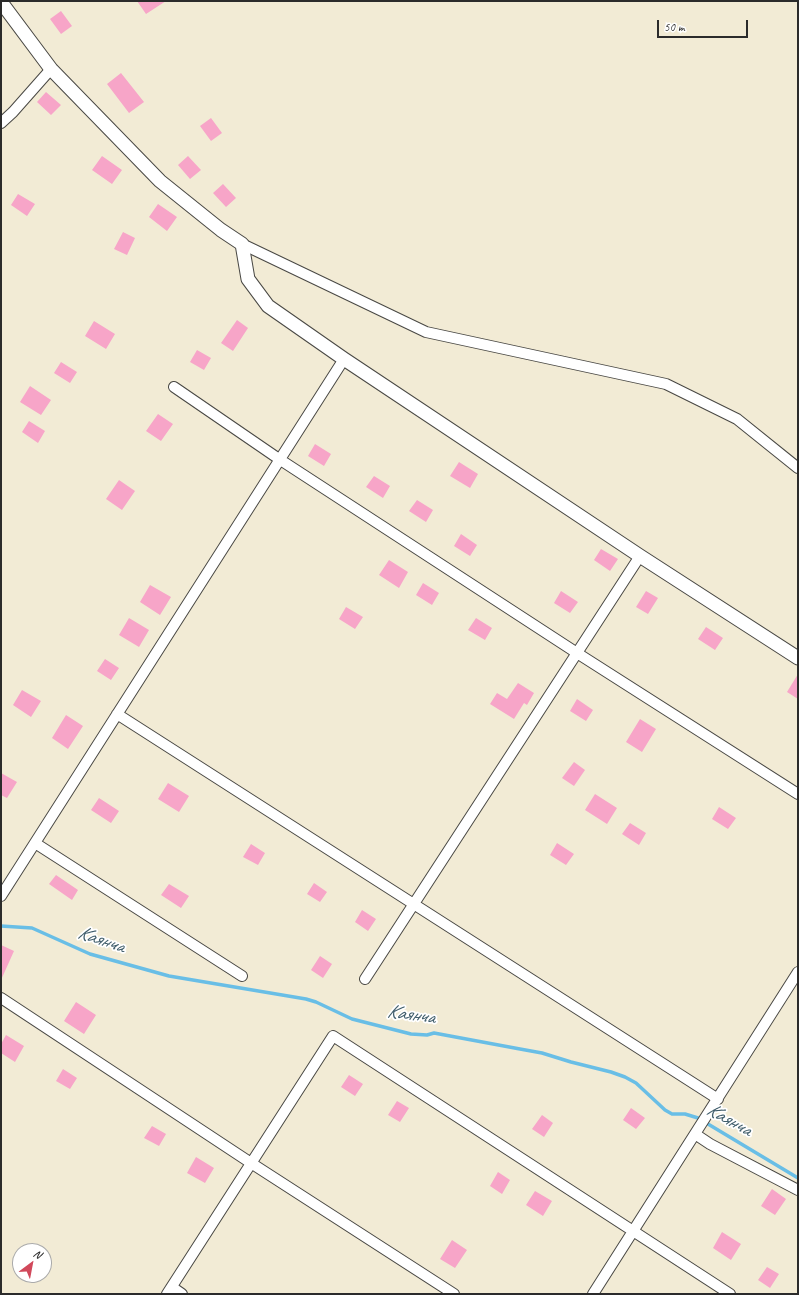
<!DOCTYPE html>
<meta charset="utf-8">
<style>
body{margin:0}
#map{position:relative;width:799px;height:1295px;overflow:hidden;background:#f2ebd5;font-family:Caveat,sans-serif}
canvas{display:block}
.frame{position:absolute;inset:0;border:2px solid #2b2b2b;pointer-events:none}
.north{position:absolute;left:12px;top:1243px;width:40px;height:40px;box-sizing:border-box;background:#fff;border:1px solid #aaa;border-radius:50%;rotate:32deg;font-size:11px;font-weight:700;line-height:16px;text-align:center;color:#2b2b2b}
.north::after{content:'';display:block;margin:auto;width:14px;height:18px;background:#d1495b;clip-path:polygon(50% 0,100% 100%,50% 72%,0 100%)}
.scale{position:absolute;left:657px;top:20px;width:91px;height:18px;box-sizing:border-box;border:2px solid #2b2b2b;border-top:0;padding-left:5px;font-size:12px;line-height:14px;white-space:nowrap;color:#2b2b2b;-webkit-text-stroke:3px #fff;paint-order:stroke}
</style>
<div id="map">
<canvas width="799" height="1295"></canvas>
<div class="frame"></div>
<div class="north">N</div>
<div class="scale">50 m</div>
</div>
<script>
const ctx = document.querySelector('canvas').getContext('2d');
ctx.lineJoin = 'round';
const poly = rows => new Path2D(rows.map(r => 'M' + r).join(''));
function trace(path, color, width, dash) { ctx.strokeStyle = color; ctx.lineWidth = width; ctx.lineCap = dash ? 'butt' : 'round'; ctx.setLineDash(dash || []); ctx.stroke(path); }
function fill(path, color) { ctx.fillStyle = color; ctx.fill(path, 'evenodd'); }
function label(font, color, halo, rows, align = 'center') {
  ctx.font = font + ' Caveat,sans-serif'; ctx.lineWidth = 3.5; ctx.setLineDash([]); ctx.textBaseline = 'middle'; ctx.strokeStyle = halo; ctx.fillStyle = color; for (const [text, x, y, turn = 0] of rows) {
    ctx.save(); ctx.translate(x, y); ctx.rotate((+turn || 0) * Math.PI / 180); ctx.textAlign = isNaN(turn) ? turn : align; if (halo) ctx.strokeText(text, 0, 0); ctx.fillText(text, 0, 0); ctx.restore();
  }
}
trace(poly([
 [1,926,32,928,90,954,169,976,306,999,316,1002,352,1019,411,1034,427,1035,434,1033,520,1049,542,1053,571,1062,611,1072,625,1077,636,1083,665,1110,672,1114,685,1114,698,1118,798,1178]
]), '#69bee6', 3.5);
fill(poly([
 [137,1,166,1,146,14],
 [61,11,72,26,61,34,50,19],
 [121,73,144,102,129,113,107,84],
 [46,92,61,105,51,115,37,102],
 [211,118,222,133,211,141,200,126],
 [102,156,122,170,112,184,92,170],
 [188,156,201,170,190,179,178,165],
 [223,184,236,198,226,207,213,193],
 [18,194,35,204,27,216,11,205],
 [158,204,177,217,167,231,149,217],
 [123,232,135,238,127,255,114,249],
 [237,320,248,328,233,351,221,343],
 [94,321,115,334,106,349,85,336],
 [197,350,211,358,204,370,190,362],
 [61,362,77,372,70,383,54,373],
 [30,386,51,400,41,415,20,402],
 [158,414,173,424,161,441,146,431],
 [29,421,45,431,38,443,22,432],
 [315,444,331,454,324,466,308,456],
 [459,462,478,474,470,488,450,476],
 [374,476,390,486,383,498,366,487],
 [119,480,135,491,122,510,106,499],
 [417,500,433,510,426,522,409,511],
 [461,534,477,545,470,556,454,546],
 [601,549,618,559,610,571,594,560],
 [389,560,408,572,399,588,379,575],
 [423,583,439,593,432,605,416,595],
 [150,585,171,597,160,615,140,602],
 [561,591,578,602,570,613,554,603],
 [646,591,658,598,648,614,636,607],
 [346,607,363,617,355,629,339,619],
 [129,618,149,630,139,647,119,635],
 [476,618,492,628,485,640,468,630],
 [706,627,723,638,715,650,698,639],
 [105,659,119,668,111,680,97,671],
 [798,674,798,699,787,692],
 [518,683,534,693,527,705,524,703,514,719,490,704,497,693,507,699],
 [22,690,41,701,31,717,13,705],
 [577,699,593,710,586,721,570,711],
 [66,715,83,726,68,749,52,738],
 [640,719,656,729,642,752,626,742],
 [574,762,585,770,574,786,562,778],
 [1,773,17,782,7,798,1,795],
 [168,783,189,796,179,812,158,799],
 [595,794,617,808,607,824,585,810],
 [99,798,119,811,111,823,91,810],
 [719,807,736,818,728,829,712,819],
 [630,823,646,833,639,845,622,834],
 [557,843,574,854,566,865,550,855],
 [251,844,265,853,258,865,243,857],
 [56,875,78,890,72,900,49,884],
 [314,883,327,892,320,902,307,894],
 [169,884,189,896,181,908,161,895],
 [362,910,376,919,368,931,355,922],
 [1,945,14,951,1,980],
 [320,956,332,964,323,978,311,970],
 [76,1002,96,1015,84,1034,64,1021],
 [6,1035,24,1046,15,1062,1,1053,1,1044],
 [63,1069,77,1078,70,1089,56,1081],
 [349,1075,363,1084,355,1096,341,1087],
 [397,1101,409,1108,400,1122,388,1115],
 [631,1108,645,1118,636,1129,623,1120],
 [542,1115,553,1123,544,1137,532,1129],
 [152,1126,166,1134,159,1146,144,1138],
 [196,1157,214,1168,205,1183,187,1173],
 [498,1172,510,1180,502,1194,490,1186],
 [772,1189,786,1199,775,1215,761,1206],
 [535,1191,552,1201,543,1216,526,1205],
 [722,1232,741,1244,731,1260,713,1248],
 [452,1240,467,1250,455,1268,440,1259],
 [767,1267,779,1274,770,1288,758,1280]
]), '#f7a5c8');
const minor = poly([
 [1,123,13,112,51,69],
 [242,244,426,332,666,384,737,419,798,468],
 [174,387,279,459,577,653,798,794],
 [117,714,718,1099],
 [35,843,242,976],
 [1,896,344,359],
 [365,979,640,556],
 [1,998,251,1163,454,1294],
 [695,1134,710,1144,798,1190],
 [172,1287,182,1294],
 [167,1294,333,1036,730,1294],
 [593,1294,798,972]
]);
const tertiary = poly([
 [1,2,51,69,160,181,221,230,242,244,248,279,268,306,344,359,640,556,798,658]
]);
trace(minor, '#494844', 12);
trace(tertiary, '#494844', 15);
trace(minor, '#fff', 10);
trace(tertiary, '#fff', 13);
label('italic 20px', '#415e6c', '#fff', [
 ["Каянча",101,940,19],
 ["Каянча",411,1015,8],
 ["Каянча",729,1120,29]
]);
</script>
